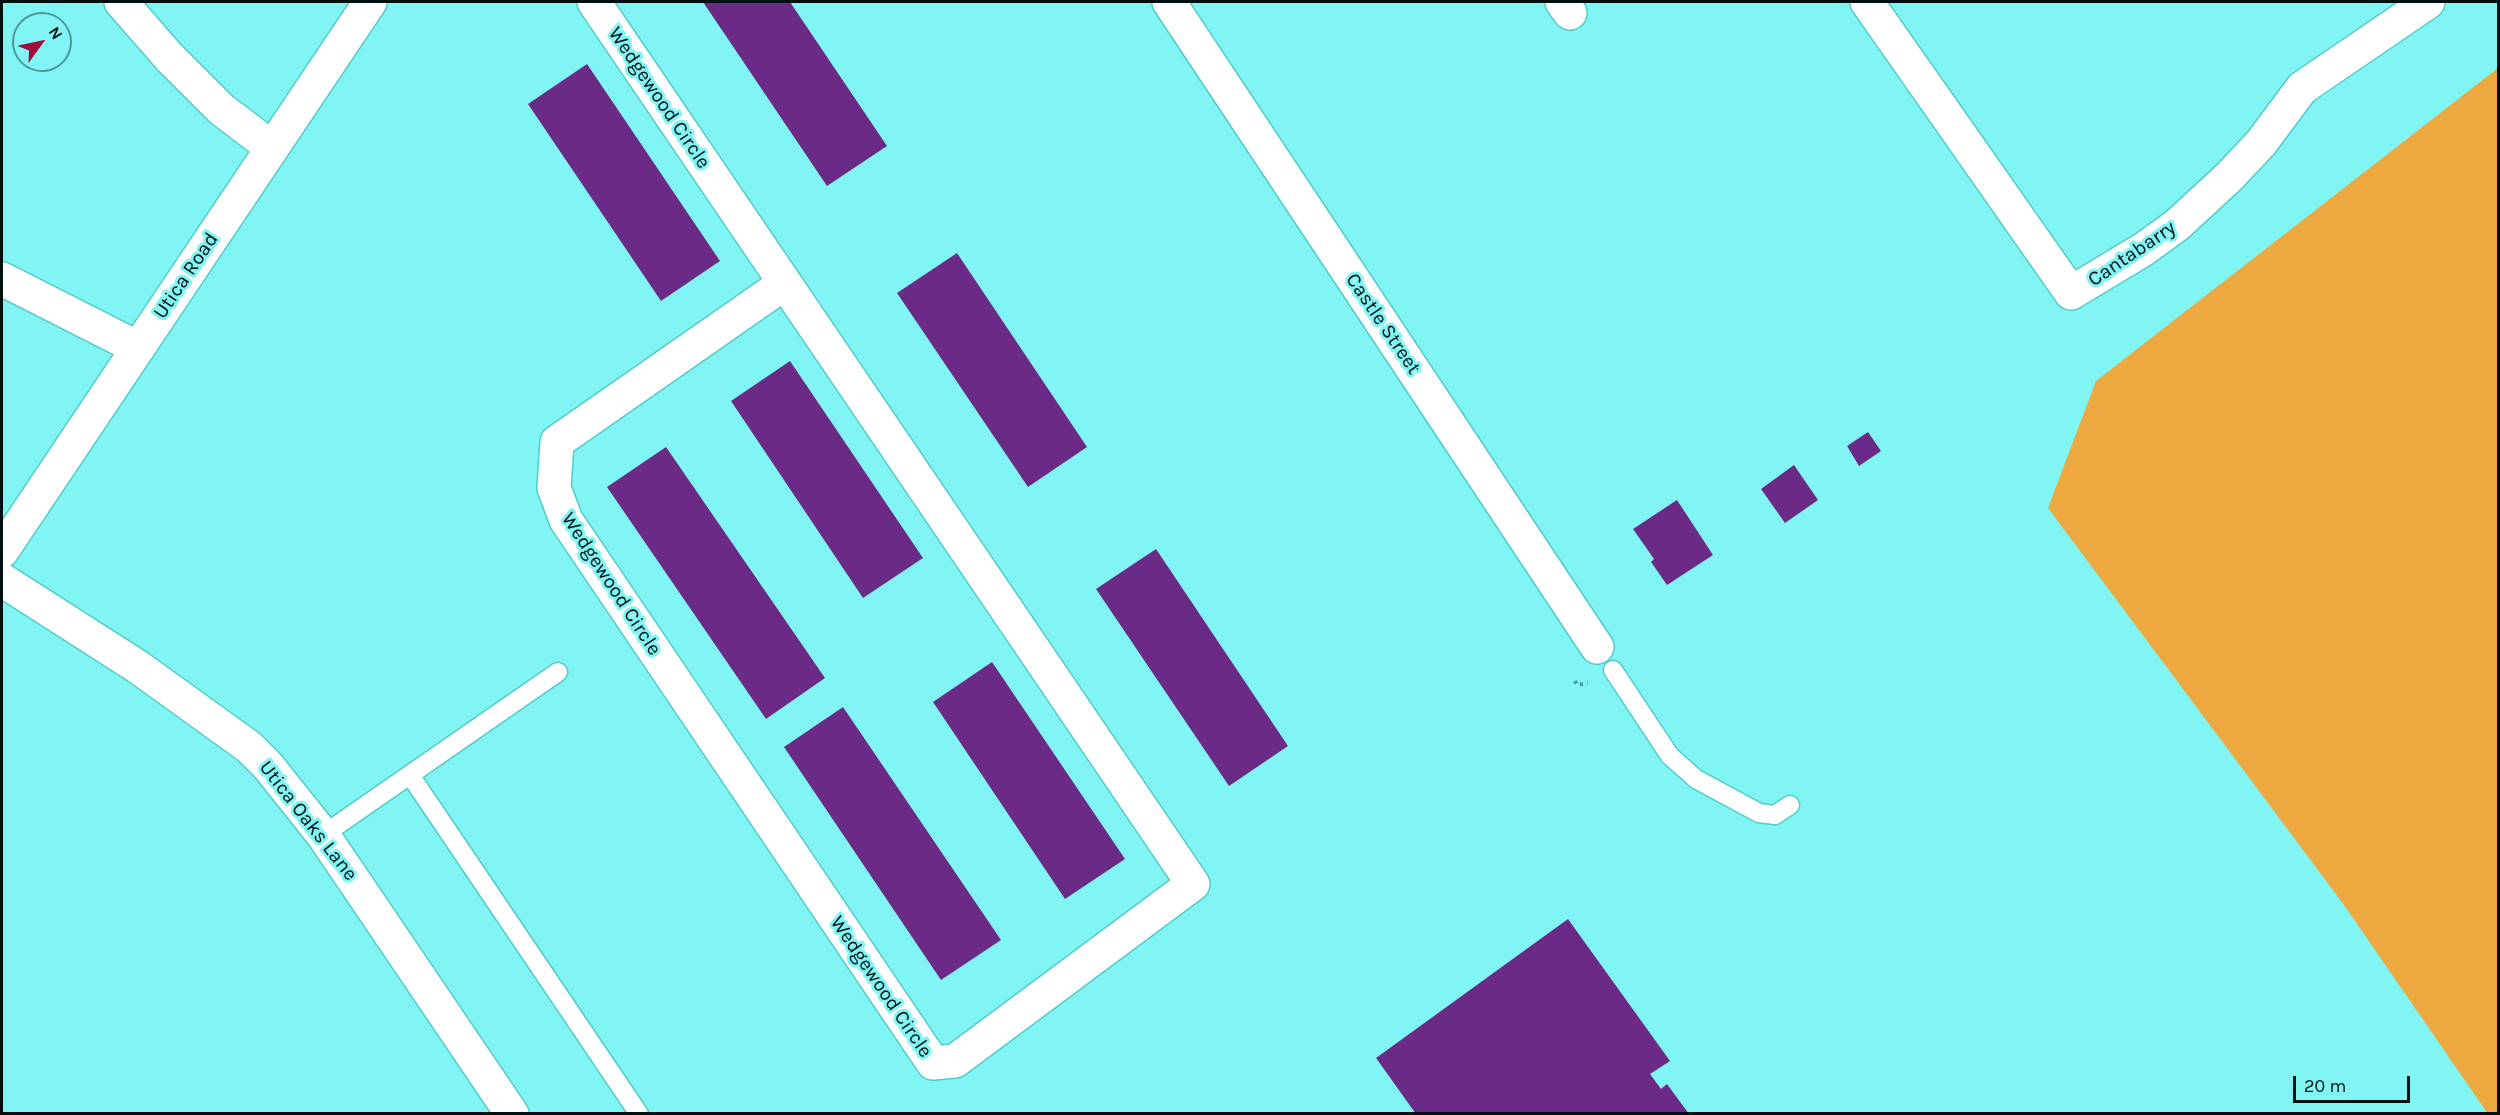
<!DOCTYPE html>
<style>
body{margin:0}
#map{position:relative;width:2500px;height:1115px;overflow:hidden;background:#81f5f4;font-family:Karla,sans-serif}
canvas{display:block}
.frame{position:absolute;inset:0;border:3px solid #001010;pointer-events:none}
.north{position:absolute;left:12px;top:12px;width:60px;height:60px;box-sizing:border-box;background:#81f5f4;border:2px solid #4d9999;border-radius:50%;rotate:57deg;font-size:16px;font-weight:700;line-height:24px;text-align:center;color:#001010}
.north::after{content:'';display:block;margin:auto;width:21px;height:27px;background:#a50b38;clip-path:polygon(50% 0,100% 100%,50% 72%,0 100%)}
.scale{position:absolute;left:2293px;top:1076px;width:117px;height:27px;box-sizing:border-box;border:3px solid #001010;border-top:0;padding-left:8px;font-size:18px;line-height:21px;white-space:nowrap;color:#001010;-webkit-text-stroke:4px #81f5f4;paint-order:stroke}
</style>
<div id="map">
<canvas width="2500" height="1115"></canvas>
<div class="frame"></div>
<div class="north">N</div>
<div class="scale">20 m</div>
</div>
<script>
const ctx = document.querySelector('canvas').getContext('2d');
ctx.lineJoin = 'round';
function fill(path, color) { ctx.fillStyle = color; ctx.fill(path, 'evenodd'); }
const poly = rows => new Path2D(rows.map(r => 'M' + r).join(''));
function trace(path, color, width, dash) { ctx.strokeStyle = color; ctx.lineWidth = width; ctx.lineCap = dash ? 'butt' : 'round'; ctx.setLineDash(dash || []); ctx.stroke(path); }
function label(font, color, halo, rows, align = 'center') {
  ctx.font = font + ' Karla,sans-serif'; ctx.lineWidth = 6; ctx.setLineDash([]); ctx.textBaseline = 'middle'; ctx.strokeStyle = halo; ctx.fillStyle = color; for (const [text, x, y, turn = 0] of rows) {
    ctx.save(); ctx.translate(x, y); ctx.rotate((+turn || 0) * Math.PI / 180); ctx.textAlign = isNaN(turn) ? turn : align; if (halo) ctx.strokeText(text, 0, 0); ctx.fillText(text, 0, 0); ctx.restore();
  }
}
fill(poly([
 [2498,68,2498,1113,2488,1114,2344,905,2048,508,2096,381]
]), '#eda93f');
fill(poly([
 [703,2,790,2,887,146,827,186],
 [587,64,720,261,661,301,528,104],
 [957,253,1087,447,1028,487,897,293],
 [790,361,923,558,863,598,731,401],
 [1868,432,1881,451,1859,466,1847,446],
 [666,447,825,678,766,719,607,487],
 [1794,465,1818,500,1785,523,1761,489],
 [1677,500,1713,555,1667,585,1651,562,1654,559,1633,529],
 [1156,549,1288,746,1229,786,1096,589],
 [992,662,1125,859,1065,899,933,702],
 [843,707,1001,940,941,980,784,747],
 [1568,919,1670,1061,1650,1074,1661,1089,1667,1084,1689,1114,1416,1114,1376,1058]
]), '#6c2a87');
const lane = poly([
 [1613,670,1670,756,1696,779,1759,813,1775,815,1790,805],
 [410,775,639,1114],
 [323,835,558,672]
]);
const street = poly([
 [121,2,169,57,221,109,271,147],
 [594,2,1193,884,955,1061,933,1063,566,520,554,488,557,442,785,283],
 [1169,2,1597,647],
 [1562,2,1570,13],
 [1867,2,2071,293,2144,249,2177,225,2229,177,2261,143,2302,88,2428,2],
 [2,279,138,348],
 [2,580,138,667,249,747,268,766,323,835,512,1114]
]);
const secondary = poly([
 [2,551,370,2]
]);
trace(lane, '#53cbca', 21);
trace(street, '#53cbca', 36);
trace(secondary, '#53cbca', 36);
trace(poly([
 [1575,681,1577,685,1588,683]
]), '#509d9d', 4, [3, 4.5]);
trace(lane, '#fff', 18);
trace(street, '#fff', 33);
trace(secondary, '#fff', 33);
label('20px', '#001010', '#81f5f4', [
 ["Wedgewood Circle",659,98,56],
 ["Cantabarry",2132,254,-34],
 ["Utica Road",186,276,-56],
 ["Castle Street",1383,324,56],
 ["Wedgewood Circle",611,584,57],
 ["Utica Oaks Lane",308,821,52],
 ["Wedgewood Circle",881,987,56]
]);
</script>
